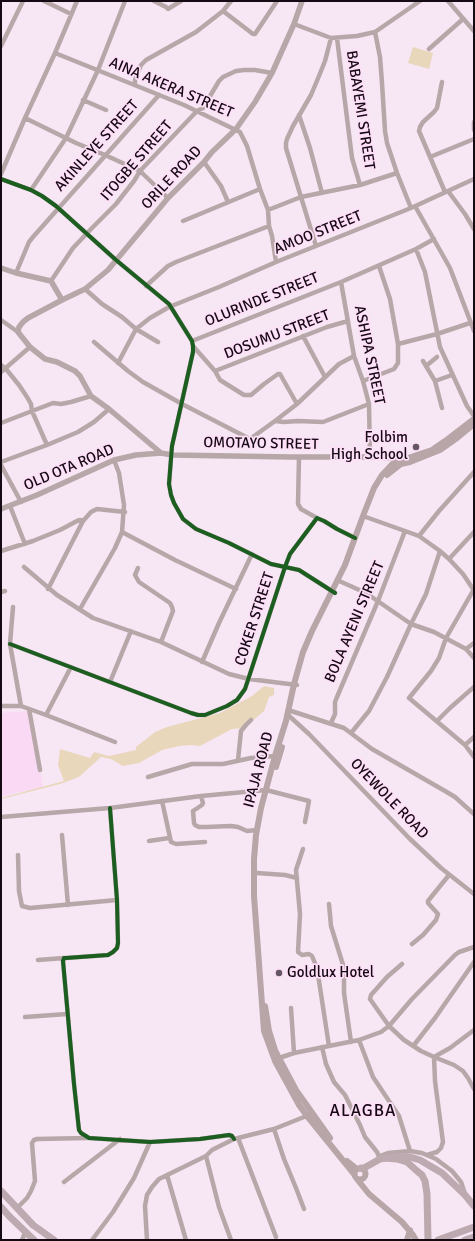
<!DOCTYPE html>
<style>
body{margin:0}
#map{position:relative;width:475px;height:1241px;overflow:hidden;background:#f7e6f4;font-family:Signika,sans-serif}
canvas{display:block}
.frame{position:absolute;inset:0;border:2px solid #150913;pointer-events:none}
</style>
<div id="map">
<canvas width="475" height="1241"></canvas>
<div class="frame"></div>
</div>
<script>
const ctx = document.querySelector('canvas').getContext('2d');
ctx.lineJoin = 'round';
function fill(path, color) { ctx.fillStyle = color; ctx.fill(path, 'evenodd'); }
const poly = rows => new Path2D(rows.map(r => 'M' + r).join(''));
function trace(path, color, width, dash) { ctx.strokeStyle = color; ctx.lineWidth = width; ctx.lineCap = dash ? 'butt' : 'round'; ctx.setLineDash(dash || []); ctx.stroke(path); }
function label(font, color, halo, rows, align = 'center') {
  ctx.font = font + ' Signika,sans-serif'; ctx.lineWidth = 3.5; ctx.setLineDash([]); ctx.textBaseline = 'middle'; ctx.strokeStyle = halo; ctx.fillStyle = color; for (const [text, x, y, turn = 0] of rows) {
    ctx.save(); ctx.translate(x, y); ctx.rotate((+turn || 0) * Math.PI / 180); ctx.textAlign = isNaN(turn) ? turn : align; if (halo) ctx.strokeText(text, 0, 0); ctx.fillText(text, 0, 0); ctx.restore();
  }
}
fill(poly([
 [30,711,43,787,19,792,1,797,1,713]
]), '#f9d9f3');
fill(poly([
 [413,47,433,53,429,69,408,63],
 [264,686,274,688,274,695,269,697,264,711,244,728,232,729,200,746,192,745,179,746,162,750,139,763,123,766,111,759,101,757,79,777,60,784,1,799,1,798,64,781,58,765,60,749,90,758,94,752,109,756,136,750,136,747,155,732,167,727,220,713,252,696]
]), '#e9d7bc');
trace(poly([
 [44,1,71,14],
 [154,1,166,7,168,9,181,1],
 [448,1,474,31],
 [223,11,253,34,255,34,277,1],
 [294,24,331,38,357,36,375,32,420,1],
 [375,32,380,57,382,83,385,131,387,143,397,173,411,208],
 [337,38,352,158,360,185],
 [1,46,23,1],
 [429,49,463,19],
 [55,53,184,105,240,132,247,146,260,189,268,210,269,226,272,236,276,262],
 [442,82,437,108,434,112,423,122,420,127,419,131,445,192],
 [135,85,135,80,141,65,146,60,196,32,223,11,231,1],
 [83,100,106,110],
 [299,115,310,148,322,193],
 [25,118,76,143,105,155,140,171,168,198],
 [474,122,474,130],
 [430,157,474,139],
 [204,162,221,186,228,202],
 [1,174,25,118,55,53,77,1],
 [1,179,31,190,42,196,56,206,116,260,169,304,192,341,193,346,193,352,172,446,169,484,171,495,174,503,183,519,196,529,229,543,271,564,299,570,335,593],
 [31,190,66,138,98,70,125,1],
 [448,191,465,214,474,229],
 [415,206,450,268,474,331],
 [268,210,301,197,360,185,397,173],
 [183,221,260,189],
 [316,246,286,148,286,143,287,139,293,126,311,95,319,76,325,61,331,38],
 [416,249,425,272,440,347,467,406,474,416],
 [16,273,29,242,33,237,159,95],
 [51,281,73,248,92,228,116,204,134,181,140,171,197,111,203,108,219,81,223,77,236,71,244,70,255,70,272,73],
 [341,282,354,356,363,381,369,404,370,457],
 [146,286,168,266,176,262,269,226],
 [85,289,102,304,122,317,136,329,158,342],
 [1,320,18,332],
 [303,336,325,377],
 [192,341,341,282,416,249,434,239],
 [94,342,128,371,143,382,182,404,250,439,275,421,297,404,339,364,354,356],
 [398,344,437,334,470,323],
 [193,346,215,371,220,380,244,395,251,395,264,384,278,374,280,374,297,404],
 [423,361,435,381,442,408],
 [118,363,136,329,150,318,169,307,219,287,276,262,411,208,474,179],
 [1,365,6,369,19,385,27,397,31,404,32,411,47,445],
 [426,366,437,357],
 [215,371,327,327,348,321],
 [1,372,30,347],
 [363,381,394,369,398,363,398,344,390,299,379,266],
 [435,381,452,375],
 [275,421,284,422,298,421,323,422,369,404],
 [1,423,53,403,61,404,71,402,91,396],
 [299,457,298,504,301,509,317,518],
 [1,462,47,445,78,432,94,422,109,409],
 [1,465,21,502],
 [10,506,25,544],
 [363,516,419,536,440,551,449,559,463,574,473,589],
 [122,532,175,560,236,589],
 [419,536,439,511,474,472],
 [1,551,33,541,60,530,77,521,80,520,83,521],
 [449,559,474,532],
 [24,567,57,595,93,618,161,642,229,674,249,679,297,685],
 [138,568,135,575,139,582,170,603,172,607,173,611,161,642],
 [337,580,366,593,411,624,434,632,466,649,474,658],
 [48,589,83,521,91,512,97,509,125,512],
 [474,589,446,638,439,658,431,671,409,698,465,745,474,757],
 [1,592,5,591],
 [13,607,10,644,21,706,46,715,71,667],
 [80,609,115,548,122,532,124,505,119,473,114,460],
 [10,644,191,713,198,715,205,715,227,706,237,700,245,689,285,567,290,554,317,518,324,521,337,529,355,538],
 [466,649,474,643],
 [202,662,219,623,252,554],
 [110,682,131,631],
 [1,706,21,706],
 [29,709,40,770],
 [288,710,344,728,372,749,445,791,455,797,474,814],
 [287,714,309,734,409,838,441,868,474,894],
 [46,715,115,742],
 [437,721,450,708,474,687],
 [331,723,335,714,335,702,337,697,378,601,405,531],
 [351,733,369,711,387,677,411,624,426,594,440,551],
 [465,745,474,737],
 [238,760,241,731,246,725,251,720],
 [148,777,192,764,223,764,251,758,275,756],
 [201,796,203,803,202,805,193,811,194,823,195,825,199,827,206,827,231,826,238,827,247,831,257,830],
 [162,801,171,842,176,844,205,842],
 [110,808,117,900,118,943,117,948,113,952,108,955,66,958,64,958,63,961,74,1084,79,1130,81,1133,89,1138,150,1142,200,1139,229,1135,232,1136,234,1139],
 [1,817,110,808,201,796,266,790,309,801,305,822],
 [62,835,68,905],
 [149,841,169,838],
 [303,849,296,870,300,914,298,952,302,955,309,954,312,956,317,968,329,1046],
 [18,855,19,891,22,906,30,908,117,900],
 [257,873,285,875,297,878],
 [329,904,331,926,344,968,344,993,351,1042],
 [412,944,423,935,436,920,438,914,428,903,428,901,449,875],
 [38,960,64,958],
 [402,964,387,977,371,995,370,999,389,1026,404,1040,421,1051,434,1057,454,1065,463,1071,468,1078,474,1089],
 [291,1008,294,1053],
 [25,1017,67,1014],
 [359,1040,373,1077,399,1116,410,1151],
 [414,1045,435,1018,474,962],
 [322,1047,326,1064,334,1082,345,1095,360,1125,365,1137,377,1152,380,1159],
 [279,1058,294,1053,359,1040,381,1032,389,1026,412,999,455,955,459,952,474,947],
 [274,1129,284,1159,296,1188,304,1209],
 [238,1138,276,1237],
 [427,1155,437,1152,441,1148,443,1142,435,1081,434,1057,450,1048,474,1030],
 [206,1156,219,1207,231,1240],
 [380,1156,388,1153,410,1151,422,1153,436,1159,452,1171,461,1182,465,1194],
 [167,1175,186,1240],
 [64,1182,120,1139],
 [17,1208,27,1198,31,1191,35,1181,32,1143,34,1140,37,1139,87,1138],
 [22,1240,25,1233],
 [92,1240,113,1212,134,1178,150,1142],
 [147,1240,145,1206,147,1195,152,1187,159,1179,206,1156,212,1150,234,1139,274,1129,309,1115]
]), '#b7a7a9', 4.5);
trace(poly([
 [1,268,16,273,51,281,62,300],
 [161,453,109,409,91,396,80,376,75,371,57,362,45,359,30,347,18,332,19,327,23,322,28,318,62,300,85,289,108,270,168,198,204,162,212,152,236,129,255,102,272,73,294,24,302,1],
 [1,509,37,495,114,460,136,455,161,453,172,455,290,457,370,457,398,458,399,460]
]), '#b7a7a9', 5.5);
trace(poly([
 [387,475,401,464,410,462,440,450,457,438,474,424],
 [276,767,282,747],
 [265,1006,269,1031,275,1050,279,1058,296,1090,330,1138],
 [347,1161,357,1169],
 '354.5 1174a5.5 5.5 0 1 1 11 0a5.5 5.5 0 1 1-11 0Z',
 [354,1174,307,1116,299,1105,275,1061,264,1031,254,896,254,859,256,835,261,808,275,756,286,721,294,684,303,652,312,631,345,565,363,516,374,488,382,475,398,458,408,458,432,450,448,439,474,419],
 [357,1179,369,1194,402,1222,413,1235,416,1240],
 [407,1240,410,1230]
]), '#b7a5a8', 6);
trace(poly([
 [361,1168,364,1168,380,1159,385,1158,397,1159,407,1162,417,1171,422,1175,425,1181,427,1194,428,1240]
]), '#bba9ad', 7);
trace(poly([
 [385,1158,398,1156,410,1157,420,1160,442,1173,465,1195,474,1206],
 [1,1191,33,1225,54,1240],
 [1,1207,9,1216,34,1240],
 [438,1240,474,1227],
 [465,1240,474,1237]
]), '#bdaab0', 7);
trace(poly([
 [1,179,31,190,42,196,56,206,116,260,169,304,192,341,193,346,193,352,172,446,169,484,171,495,174,503,183,519,196,529,229,543,271,564,299,570,335,593],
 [10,644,191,713,198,715,205,715,227,706,237,700,245,689,285,567,290,554,317,518,324,521,337,529,355,538],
 [110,808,117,900,118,943,117,948,113,952,108,955,66,958,64,958,63,961,74,1084,79,1130,81,1133,89,1138,150,1142,200,1139,229,1135,232,1136,234,1139]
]), '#1b5e20', 4);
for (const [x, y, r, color] of [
 [416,447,4,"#645662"],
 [279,973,4,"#645662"]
]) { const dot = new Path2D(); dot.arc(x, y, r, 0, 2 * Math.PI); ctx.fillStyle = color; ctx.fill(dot); trace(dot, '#fedff8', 1.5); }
label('15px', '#150913', '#fedff8', [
 ["AINA AKERA STREET",171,88,23],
 ["BABAYEMI STREET",360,110,81],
 ["AKINLEYE STREET",97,146,-48],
 ["ITOGBE STREET",137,161,-49],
 ["ORILE ROAD",172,178,-47],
 ["AMOO STREET",318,233,-22],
 ["OLURINDE STREET",262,300,-22],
 ["DOSUMU STREET",277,335,-21],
 ["ASHIPA STREET",369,355,78],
 ["OMOTAYO STREET",261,444,1],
 ["OLD OTA ROAD",69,468,-23],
 ["COKER STREET",255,619,-72],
 ["BOLA AYENI STREET",355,622,-67],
 ["IPAJA ROAD",259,770,-75],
 ["OYEWOLE ROAD",389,799,46]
]);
label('15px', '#150913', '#fedff8', [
 ["Folbim",408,438],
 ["High School",408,455],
 ["Goldlux Hotel",287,973,"left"]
], 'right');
ctx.letterSpacing = '1px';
label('17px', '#150913', '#fedff8', [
 ["ALAGBA",363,1112]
]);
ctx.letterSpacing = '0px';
</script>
